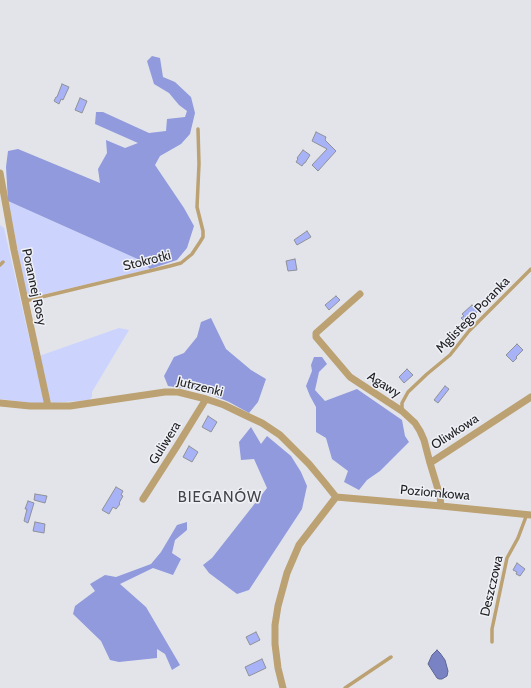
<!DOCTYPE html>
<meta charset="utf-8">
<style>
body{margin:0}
canvas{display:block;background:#e2e4ea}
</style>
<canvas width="531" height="688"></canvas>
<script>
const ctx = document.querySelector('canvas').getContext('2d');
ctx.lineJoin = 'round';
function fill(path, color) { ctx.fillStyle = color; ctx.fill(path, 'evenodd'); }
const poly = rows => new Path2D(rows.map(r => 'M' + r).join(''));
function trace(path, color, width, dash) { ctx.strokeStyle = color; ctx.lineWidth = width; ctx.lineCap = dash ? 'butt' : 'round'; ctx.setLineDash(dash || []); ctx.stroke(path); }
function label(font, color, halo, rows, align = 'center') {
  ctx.font = font + ' Cabin,sans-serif'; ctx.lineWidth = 3; ctx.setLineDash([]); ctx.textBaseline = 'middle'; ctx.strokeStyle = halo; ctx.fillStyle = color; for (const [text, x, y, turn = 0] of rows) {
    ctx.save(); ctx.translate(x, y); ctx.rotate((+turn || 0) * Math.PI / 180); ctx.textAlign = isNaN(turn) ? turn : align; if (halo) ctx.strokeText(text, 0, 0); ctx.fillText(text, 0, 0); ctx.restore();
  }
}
fill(poly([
 [8,201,142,261,150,269,29,298,27,297],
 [0,225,4,228,25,320,44,402,41,404,0,399],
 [119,328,129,330,92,392,92,397,89,400,52,403,50,399,39,356]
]), '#ccd4fe');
fill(poly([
 [152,56,160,58,163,77,175,82,191,97,195,113,190,134,181,144,160,156,155,165,184,208,194,226,187,248,177,260,150,269,142,261,8,201,6,167,8,151,18,149,100,183,98,169,107,153,106,140,125,148,138,143,95,124,96,112,103,112,149,133,166,131,167,119,185,117,187,111,179,105,169,93,154,84,147,61],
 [211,318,226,349,251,370,266,379,258,402,249,413,229,402,210,394,189,389,168,386,164,376,174,357,184,353,197,337,201,322],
 [314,357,322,357,327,364,319,372,315,390,325,401,357,389,402,420,405,436,409,442,380,471,367,480,359,490,344,482,348,471,332,459,326,438,316,432,316,407,310,396,306,386,312,371,311,365],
 [251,427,261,444,267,436,291,456,301,472,307,486,302,509,249,590,237,594,209,573,203,565,212,558,267,488,254,459,241,460,239,442],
 [187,522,187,530,175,540,172,553,181,559,173,575,153,568,120,584,146,607,180,665,172,670,165,654,157,649,157,658,119,662,110,660,101,641,73,614,75,606,95,591,90,584,105,575,116,577,151,564,161,552,177,525]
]), '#909add');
const water = poly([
 [437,650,440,653,445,660,448,671,447,676,442,679,439,679,437,678,428,664,432,655,437,650]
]);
fill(water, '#7983c4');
trace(water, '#5e6593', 1);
const building = poly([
 [62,84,69,87,63,100,61,99,59,104,54,101,56,97,57,97,62,84],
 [80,98,87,101,82,113,75,110,80,98],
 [316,132,326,137,325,140,336,151,318,171,312,165,327,149,312,141,316,132],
 [303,150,310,155,305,163,304,163,302,166,296,162,298,159,297,158,303,150],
 [307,231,311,237,297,245,294,240,307,231],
 [295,259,297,270,288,271,286,261,295,259],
 [336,296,340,300,329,310,325,305,336,296],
 [472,305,478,311,468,321,468,320,465,322,461,318,464,316,462,314,472,305],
 [517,344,523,350,516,357,517,358,513,362,506,355,517,344],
 [407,369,413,375,404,383,399,377,407,369],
 [445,386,449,389,438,403,434,400,445,386],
 [208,416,217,422,211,432,202,427,208,416],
 [189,446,198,452,192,462,183,457,189,446],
 [116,487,123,491,121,495,123,496,119,503,120,504,116,509,113,507,109,514,102,510,116,487],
 [35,494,47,496,45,503,34,500,35,494],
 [28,501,34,503,28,523,24,521,27,509,25,509,28,501],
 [35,522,45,524,44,533,33,531,35,522],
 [517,563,525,569,520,576,516,574,517,572,513,570,517,563],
 [256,632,260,640,250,645,246,637,256,632],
 [262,659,266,668,249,676,245,667,262,659]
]);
fill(building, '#a7b2f7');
trace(building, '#909197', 1);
trace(poly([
 [0,265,3,262],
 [25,301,170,266,181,263,192,254,200,242,203,237,203,231,197,207,199,164,198,129],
 [402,410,402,403,408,392,427,374,450,355,469,331,531,269],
 [492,642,492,629,507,558,518,538,527,514],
 [345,688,391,657]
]), '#bca172', 3.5);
trace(poly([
 [0,173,14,250,48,406],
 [360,294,316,333,316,337,350,377,402,411,415,423,420,431,424,440,430,463],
 [0,403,30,406,70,406,165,392,178,392,206,399,224,405,249,417,262,423,280,435,309,464,324,482,336,497],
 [336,497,441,506,531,515],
 [143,499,177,446,206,399],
 [441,506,440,496,430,463,531,397],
 [283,688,278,668,275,644,275,625,278,606,287,573,299,545,336,497]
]), '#bca172', 7);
label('13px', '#1f1f21', '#eff1f7', [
 ["Stokrotki",147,261,-14],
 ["Porannej Rosy",34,287,78],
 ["Mglistego Poranka",473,315,-46],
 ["Agawy",384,385,32],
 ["Jutrzenki",200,387,14],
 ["Oliwkowa",455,432,-33],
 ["Guliwera",165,443,-58],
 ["Poziomkowa",435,493,5],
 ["Deszczowa",492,586,-77]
]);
ctx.letterSpacing = '1px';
label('15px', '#424348', '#eff1f7', [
 ["BIEGANÓW",220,498]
]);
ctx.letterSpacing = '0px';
</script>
